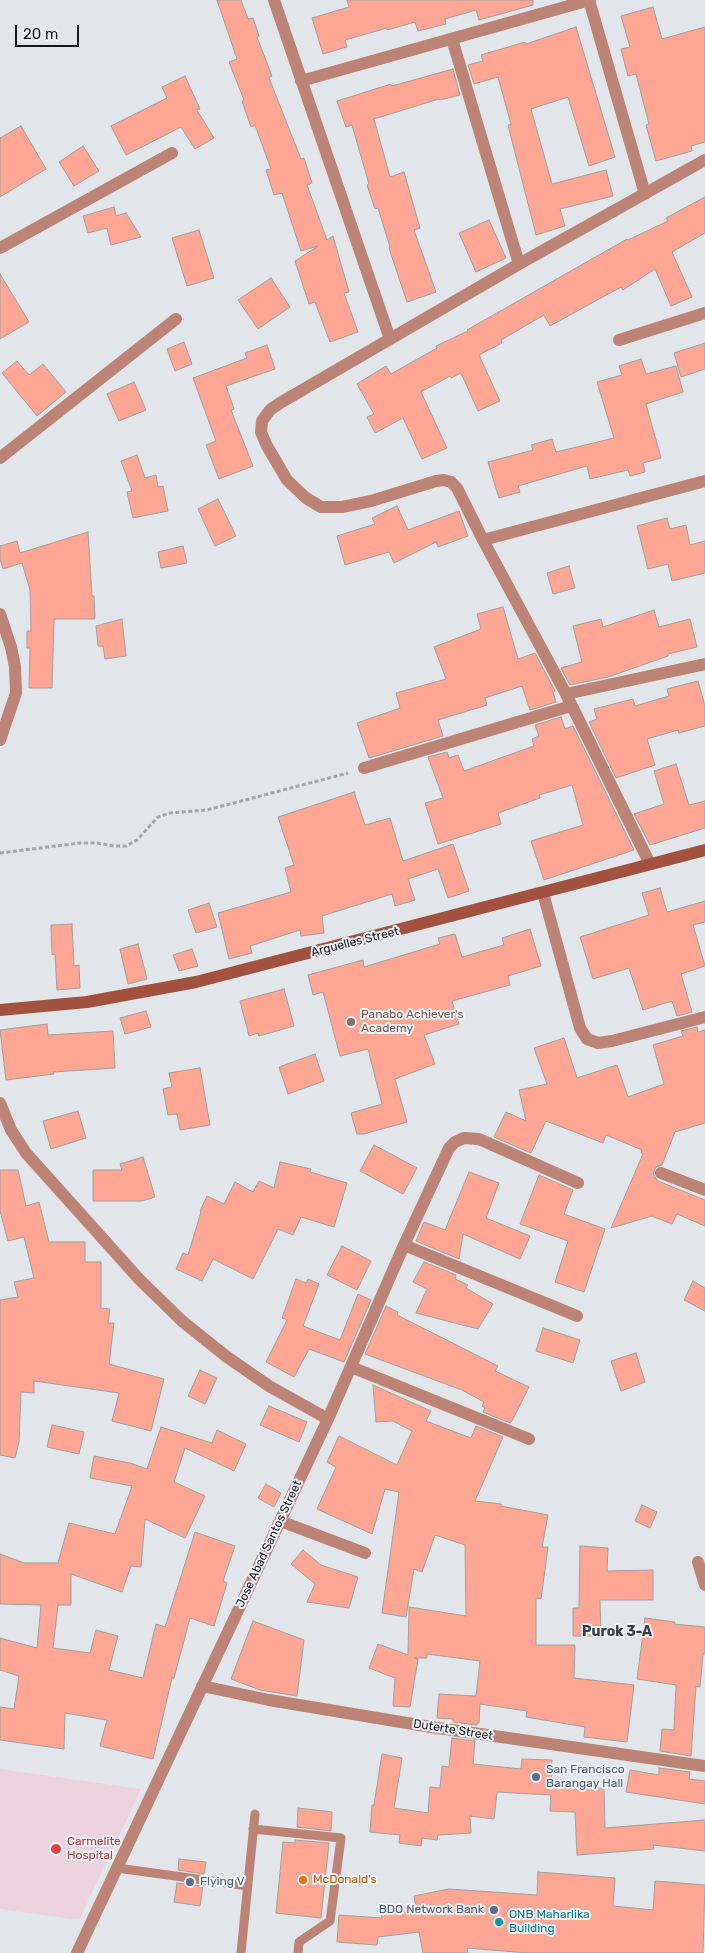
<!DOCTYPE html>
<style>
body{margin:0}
#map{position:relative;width:705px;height:1953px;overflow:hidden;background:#e2e5ea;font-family:Rubik,sans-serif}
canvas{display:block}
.scale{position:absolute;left:15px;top:25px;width:64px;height:22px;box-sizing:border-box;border:2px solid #151618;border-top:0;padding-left:6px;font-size:15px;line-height:18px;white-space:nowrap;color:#151618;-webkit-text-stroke:4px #eff2f7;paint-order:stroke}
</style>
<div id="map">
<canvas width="705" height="1953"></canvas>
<div class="scale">20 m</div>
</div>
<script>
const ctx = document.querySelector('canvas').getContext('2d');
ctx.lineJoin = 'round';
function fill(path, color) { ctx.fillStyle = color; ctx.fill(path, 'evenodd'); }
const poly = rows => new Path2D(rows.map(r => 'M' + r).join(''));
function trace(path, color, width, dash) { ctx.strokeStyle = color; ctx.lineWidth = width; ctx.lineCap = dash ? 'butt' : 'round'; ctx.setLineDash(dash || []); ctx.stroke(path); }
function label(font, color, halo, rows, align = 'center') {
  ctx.font = font + ' Rubik,sans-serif'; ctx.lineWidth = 4; ctx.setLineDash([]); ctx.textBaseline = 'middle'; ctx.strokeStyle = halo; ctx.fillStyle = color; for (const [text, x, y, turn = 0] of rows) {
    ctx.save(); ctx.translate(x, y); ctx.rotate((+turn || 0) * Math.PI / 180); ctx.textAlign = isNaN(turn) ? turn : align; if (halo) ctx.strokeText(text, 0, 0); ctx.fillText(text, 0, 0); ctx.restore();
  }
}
fill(poly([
 [0,1769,141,1789,79,1920,0,1909]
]), '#ebd3dd');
const building = poly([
 [217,0,241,0,248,19,253,18,259,36,257,37,272,76,269,78,301,159,304,158,312,183,307,185,327,240,333,236,349,292,344,293,358,332,330,342,315,302,309,304,295,261,318,246,301,251,282,193,274,195,266,170,271,169,255,125,251,127,242,101,244,100,229,62,237,59,217,0],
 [347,0,533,0,533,5,479,20,476,10,445,19,446,24,418,31,415,22,387,30,387,28,345,40,347,47,323,54,312,18,349,7,347,0],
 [653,7,662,39,705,27,705,142,691,146,692,151,656,161,646,125,649,124,636,74,628,76,621,49,630,47,621,16,653,7],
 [576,27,615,157,589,166,568,97,531,109,552,184,606,170,613,196,560,209,565,226,536,235,508,125,511,124,498,77,474,84,468,65,483,61,481,55,525,42,526,44,576,27],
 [453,69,460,95,440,100,439,99,374,119,390,177,404,172,420,228,414,230,436,292,407,302,389,248,390,247,378,208,375,209,367,185,369,184,352,125,346,127,337,101,391,84,392,86,453,69],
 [185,76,200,109,197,110,214,138,195,149,181,127,126,155,111,126,167,98,162,87,185,76],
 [21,126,46,169,0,197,0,138,21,126],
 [83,146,99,171,74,186,59,162,83,146],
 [705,197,705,233,672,252,692,297,671,306,655,269,623,290,621,287,550,326,544,315,501,340,502,343,479,355,500,401,478,411,461,373,451,378,450,376,421,392,447,448,422,459,403,418,375,433,367,417,374,414,357,384,386,366,391,374,437,348,436,346,468,331,467,330,627,239,628,240,668,221,666,218,705,197],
 [114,207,116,216,126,213,141,237,111,245,107,228,88,233,83,216,114,207],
 [489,220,506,258,476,272,459,233,489,220],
 [199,230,214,278,187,286,172,238,199,230],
 [0,274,29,322,0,339,0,274],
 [271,278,290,307,258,329,238,300,271,278],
 [184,342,192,364,175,371,167,349,184,342],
 [705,343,705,369,681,377,674,353,705,343],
 [267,345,275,369,226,386,234,409,231,410,253,466,219,479,206,445,216,441,193,378,247,358,245,353,267,345],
 [641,359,646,374,676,366,683,392,646,404,661,458,643,463,645,472,630,476,628,470,590,479,587,466,518,486,520,492,499,498,488,462,533,450,531,445,552,439,556,452,614,438,597,382,622,375,619,366,641,359],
 [17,361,29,375,43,364,66,392,37,416,2,373,17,361],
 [134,382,146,410,119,421,107,394,134,382],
 [137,455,145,478,156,475,158,487,163,486,168,511,133,518,127,492,132,491,121,461,137,455],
 [218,499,236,536,215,546,198,509,218,499],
 [397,506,408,530,459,511,468,536,438,547,436,542,394,563,389,552,345,565,337,536,375,524,372,518,397,506],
 [667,518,670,529,686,525,690,545,705,541,705,573,672,581,668,564,648,569,637,526,667,518],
 [88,532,92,596,94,596,95,619,54,619,52,688,29,688,30,648,27,648,27,631,31,631,30,590,22,563,3,569,0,559,0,546,17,541,20,553,88,532],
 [183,546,187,563,161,568,158,552,183,546],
 [569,566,575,588,553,594,547,573,569,566],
 [503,607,518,659,535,653,555,691,553,692,556,702,530,710,522,686,485,698,487,705,438,720,443,736,369,758,357,723,400,708,396,693,446,679,434,647,481,629,477,614,503,607],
 [654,610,659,627,690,619,697,647,668,654,668,656,608,677,570,685,561,668,582,662,573,626,601,619,603,627,654,610],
 [122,619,126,656,105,659,103,646,98,646,96,626,122,619],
 [698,681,705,706,705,726,679,733,678,730,647,739,655,765,616,778,589,722,597,719,594,709,633,699,635,706,669,696,667,689,698,681],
 [561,717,565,729,573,726,634,850,544,880,531,841,583,825,572,785,539,795,540,798,498,813,501,824,438,844,425,803,443,798,428,757,447,752,449,758,458,755,464,771,534,746,532,739,539,736,535,725,561,717],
 [676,764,689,805,705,801,705,828,650,845,634,814,664,804,654,771,676,764],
 [354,792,365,825,390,818,403,861,453,844,469,891,448,898,438,869,408,879,415,900,395,906,392,894,322,916,324,933,301,936,300,930,250,946,252,953,229,959,218,913,291,892,285,868,294,865,278,817,354,792],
 [660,888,667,912,705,901,705,922,693,925,705,966,681,974,692,1012,677,1016,672,1001,643,1010,629,968,593,979,580,937,649,915,642,893,660,888],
 [209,903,217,927,196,933,188,910,209,903],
 [72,924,74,966,79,965,80,988,57,990,55,954,52,955,51,925,72,924],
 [530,929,541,966,508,976,510,985,452,1001,459,1024,424,1035,435,1064,395,1079,407,1122,364,1134,357,1134,351,1113,382,1104,368,1049,340,1056,323,992,313,995,308,975,363,960,364,967,440,944,438,938,455,934,462,957,504,945,502,938,530,929],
 [138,944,147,979,128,984,120,949,138,944],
 [192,949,198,966,179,971,173,955,192,949],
 [284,989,294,1026,259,1036,258,1033,249,1036,240,1001,284,989],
 [146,1011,151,1027,125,1034,120,1018,146,1011],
 [47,1024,48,1035,113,1031,115,1068,53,1072,54,1074,6,1080,0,1030,47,1024],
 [697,1027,698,1032,705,1030,705,1123,675,1132,662,1165,656,1167,653,1174,658,1181,705,1200,705,1226,677,1214,672,1224,652,1216,611,1228,643,1154,641,1153,642,1150,606,1135,603,1143,546,1121,531,1153,494,1137,506,1112,526,1121,519,1090,547,1084,534,1048,564,1038,577,1078,617,1065,628,1097,664,1084,653,1045,683,1036,681,1031,697,1027],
 [315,1054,324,1081,288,1094,279,1067,315,1054],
 [200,1068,210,1125,180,1130,177,1114,168,1115,163,1089,172,1087,169,1073,200,1068],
 [78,1111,86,1138,51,1149,43,1121,78,1111],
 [374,1145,417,1168,403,1194,360,1171,374,1145],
 [143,1157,155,1197,142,1201,93,1201,93,1170,122,1170,120,1164,143,1157],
 [280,1162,311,1169,310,1172,347,1183,334,1227,301,1217,293,1235,278,1229,253,1279,213,1259,202,1281,176,1269,183,1253,188,1255,201,1212,200,1211,207,1196,224,1204,235,1182,253,1192,259,1181,274,1188,280,1162],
 [0,1170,18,1170,26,1206,39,1202,49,1242,85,1242,85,1262,101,1262,101,1308,110,1309,108,1323,114,1323,109,1364,164,1379,151,1431,112,1421,119,1393,34,1381,34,1393,21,1392,19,1442,15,1458,0,1455,0,1300,18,1297,14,1282,34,1278,24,1237,8,1241,0,1211,0,1170],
 [469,1172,499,1183,486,1218,530,1236,520,1259,463,1234,459,1259,416,1241,424,1222,445,1230,469,1172],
 [539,1175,573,1190,564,1214,605,1229,584,1292,555,1282,568,1241,520,1224,539,1175],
 [342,1246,371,1261,357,1290,327,1275,342,1246],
 [424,1262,456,1275,455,1279,468,1285,466,1288,493,1304,478,1329,416,1313,427,1289,413,1282,424,1262],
 [296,1279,306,1283,308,1279,319,1284,303,1326,340,1340,358,1294,371,1300,344,1362,309,1349,294,1377,266,1362,287,1320,282,1318,296,1279],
 [693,1281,705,1288,705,1311,684,1300,693,1281],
 [386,1306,398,1312,397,1315,498,1366,495,1371,529,1387,512,1421,510,1423,483,1412,485,1408,482,1406,484,1402,462,1390,365,1354,386,1306],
 [543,1328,580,1340,573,1363,536,1351,543,1328],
 [636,1353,645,1382,621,1391,611,1361,636,1353],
 [200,1370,217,1378,205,1404,188,1396,200,1370],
 [373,1385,431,1411,426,1421,471,1438,476,1426,503,1437,475,1501,501,1504,501,1506,548,1515,542,1547,548,1547,541,1599,536,1598,536,1645,575,1645,574,1678,634,1685,627,1742,584,1737,585,1727,526,1717,527,1711,480,1704,479,1723,477,1723,477,1725,453,1722,453,1719,437,1718,439,1694,476,1696,480,1661,427,1654,427,1658,414,1658,418,1659,410,1707,393,1706,395,1678,369,1668,378,1644,408,1655,409,1607,466,1616,465,1545,435,1535,422,1572,414,1569,406,1617,382,1613,399,1492,385,1489,372,1534,317,1509,336,1467,327,1462,339,1436,397,1465,412,1431,393,1421,376,1422,373,1385],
 [269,1406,307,1422,299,1442,260,1425,269,1406],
 [52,1425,84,1432,79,1454,47,1447,52,1425],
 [161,1427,212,1443,217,1430,246,1444,234,1471,185,1448,174,1482,205,1496,185,1538,145,1519,141,1567,131,1566,122,1592,71,1574,71,1605,58,1605,53,1648,90,1653,96,1630,118,1636,109,1670,143,1678,156,1624,165,1627,195,1532,235,1546,223,1581,227,1583,214,1626,190,1618,174,1678,172,1678,153,1759,100,1746,107,1720,65,1713,64,1749,0,1740,0,1707,14,1709,19,1676,0,1670,0,1638,37,1648,41,1605,0,1604,0,1554,24,1563,58,1563,69,1523,115,1534,132,1486,90,1478,94,1456,130,1463,147,1469,161,1427],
 [266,1484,281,1493,274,1507,258,1498,266,1484],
 [642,1505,657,1512,650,1528,635,1521,642,1505],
 [580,1546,608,1548,607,1571,653,1570,653,1600,600,1600,601,1636,573,1636,573,1608,579,1608,580,1546],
 [303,1550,321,1565,358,1577,349,1608,307,1602,315,1584,291,1564,303,1550],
 [645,1618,675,1622,674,1624,705,1627,705,1654,703,1654,700,1687,696,1686,691,1756,660,1751,662,1729,674,1730,676,1685,637,1679,645,1618],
 [253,1621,304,1640,297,1696,260,1690,231,1679,253,1621],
 [452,1738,475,1741,473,1764,521,1769,522,1759,552,1760,551,1779,574,1781,574,1789,604,1788,605,1828,705,1820,705,1851,653,1845,654,1849,577,1855,575,1812,550,1811,551,1795,497,1792,494,1819,470,1816,471,1833,438,1835,437,1840,422,1838,421,1846,399,1843,400,1835,370,1832,372,1805,374,1805,382,1754,402,1758,394,1808,428,1813,430,1787,440,1788,442,1766,449,1767,452,1738],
 [659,1768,690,1772,689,1779,705,1781,705,1804,626,1792,630,1770,659,1775,659,1768],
 [298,1808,332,1812,331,1831,297,1827,298,1808],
 [295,1840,329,1843,321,1918,276,1913,283,1842,295,1843,295,1840],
 [179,1859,206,1862,204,1874,178,1870,179,1859],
 [538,1872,615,1878,613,1906,653,1910,655,1881,705,1885,703,1953,528,1953,467,1948,468,1953,423,1953,419,1932,378,1937,377,1945,337,1942,339,1915,382,1918,381,1911,416,1906,414,1896,449,1889,537,1895,538,1872],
 [177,1883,203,1886,200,1906,174,1902,177,1883]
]);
fill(building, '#fca693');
trace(building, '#a59e9d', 1);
trace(poly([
 [0,853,80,843,97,843,114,846,126,846,137,840,158,817,170,813,207,810,348,773]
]), '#a2a5a9', 3, [4, 2.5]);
trace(poly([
 [253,1829,341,1838,330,1921,299,1942,298,1953],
 [117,1868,248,1886],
 [241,1953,255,1814]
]), '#bd8376', 9);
trace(poly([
 [274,0,390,339],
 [589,0,645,194],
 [452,39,519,264],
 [301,81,590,0],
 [0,248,172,153],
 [619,340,705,313],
 [0,458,176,319],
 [483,540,705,481],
 [0,614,11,647,15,667,16,693,0,740],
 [566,694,705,664],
 [364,768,571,706],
 [650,864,566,694,483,540,457,488,451,482,444,480,436,481,371,501,342,507,321,507,306,498,287,480,267,446,261,432,262,421,270,410,280,403,519,264,705,160],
 [543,893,580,1028,587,1039,598,1043,612,1041,705,1017],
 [0,1103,11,1130,26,1153,139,1279,182,1321,227,1357,269,1386,328,1419],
 [661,1173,705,1190],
 [404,1245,577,1316],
 [351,1367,529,1439],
 [280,1521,365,1553],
 [698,1562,705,1585],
 [202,1686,269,1700,431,1727,705,1766],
 [77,1953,328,1419,404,1245,449,1148,455,1142,464,1138,479,1139,578,1183]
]), '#bd8376', 12);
trace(poly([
 [0,1010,87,1002,196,982,705,850]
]), '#a45240', 12);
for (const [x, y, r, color] of [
 [351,1022,5,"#8d6e63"],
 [536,1777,5,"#5c6f8a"],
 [56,1849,6,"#e0444e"],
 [303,1880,5,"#e8710a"],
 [190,1882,5,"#5c6f8a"],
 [494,1910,5,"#5c6f8a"],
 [499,1922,5,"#0f9aa8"]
]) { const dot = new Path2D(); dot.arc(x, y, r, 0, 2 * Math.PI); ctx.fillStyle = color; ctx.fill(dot); trace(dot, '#eff2f7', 2); }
label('12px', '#151618', '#eff2f7', [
 ["Arguelles Street",355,942,-14],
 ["Jose Abad Santos Street",269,1544,-65],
 ["Duterte Street",453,1730,9]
]);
label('12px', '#785e54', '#eff2f7', [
 ["Panabo Achiever's",361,1015],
 ["Academy",361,1029]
], 'left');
label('12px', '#4e5e75', '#eff2f7', [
 ["San Francisco",546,1770],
 ["Barangay Hall",546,1784],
 ["Flying V",200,1882],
 ["BDO Network Bank",484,1910,"right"]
], 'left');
label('12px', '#be3a42', '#eff2f7', [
 ["Carmelite",67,1842],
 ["Hospital",67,1856]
], 'left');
label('12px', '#c56008', '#eff2f7', [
 ["McDonald's",313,1880]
], 'left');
label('12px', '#0d838f', '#eff2f7', [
 ["ONB Maharlika",509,1915],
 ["Building",509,1929]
], 'left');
label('bold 14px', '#3b3e42', '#eff2f7', [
 ["Purok 3-A",617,1632]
]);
</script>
